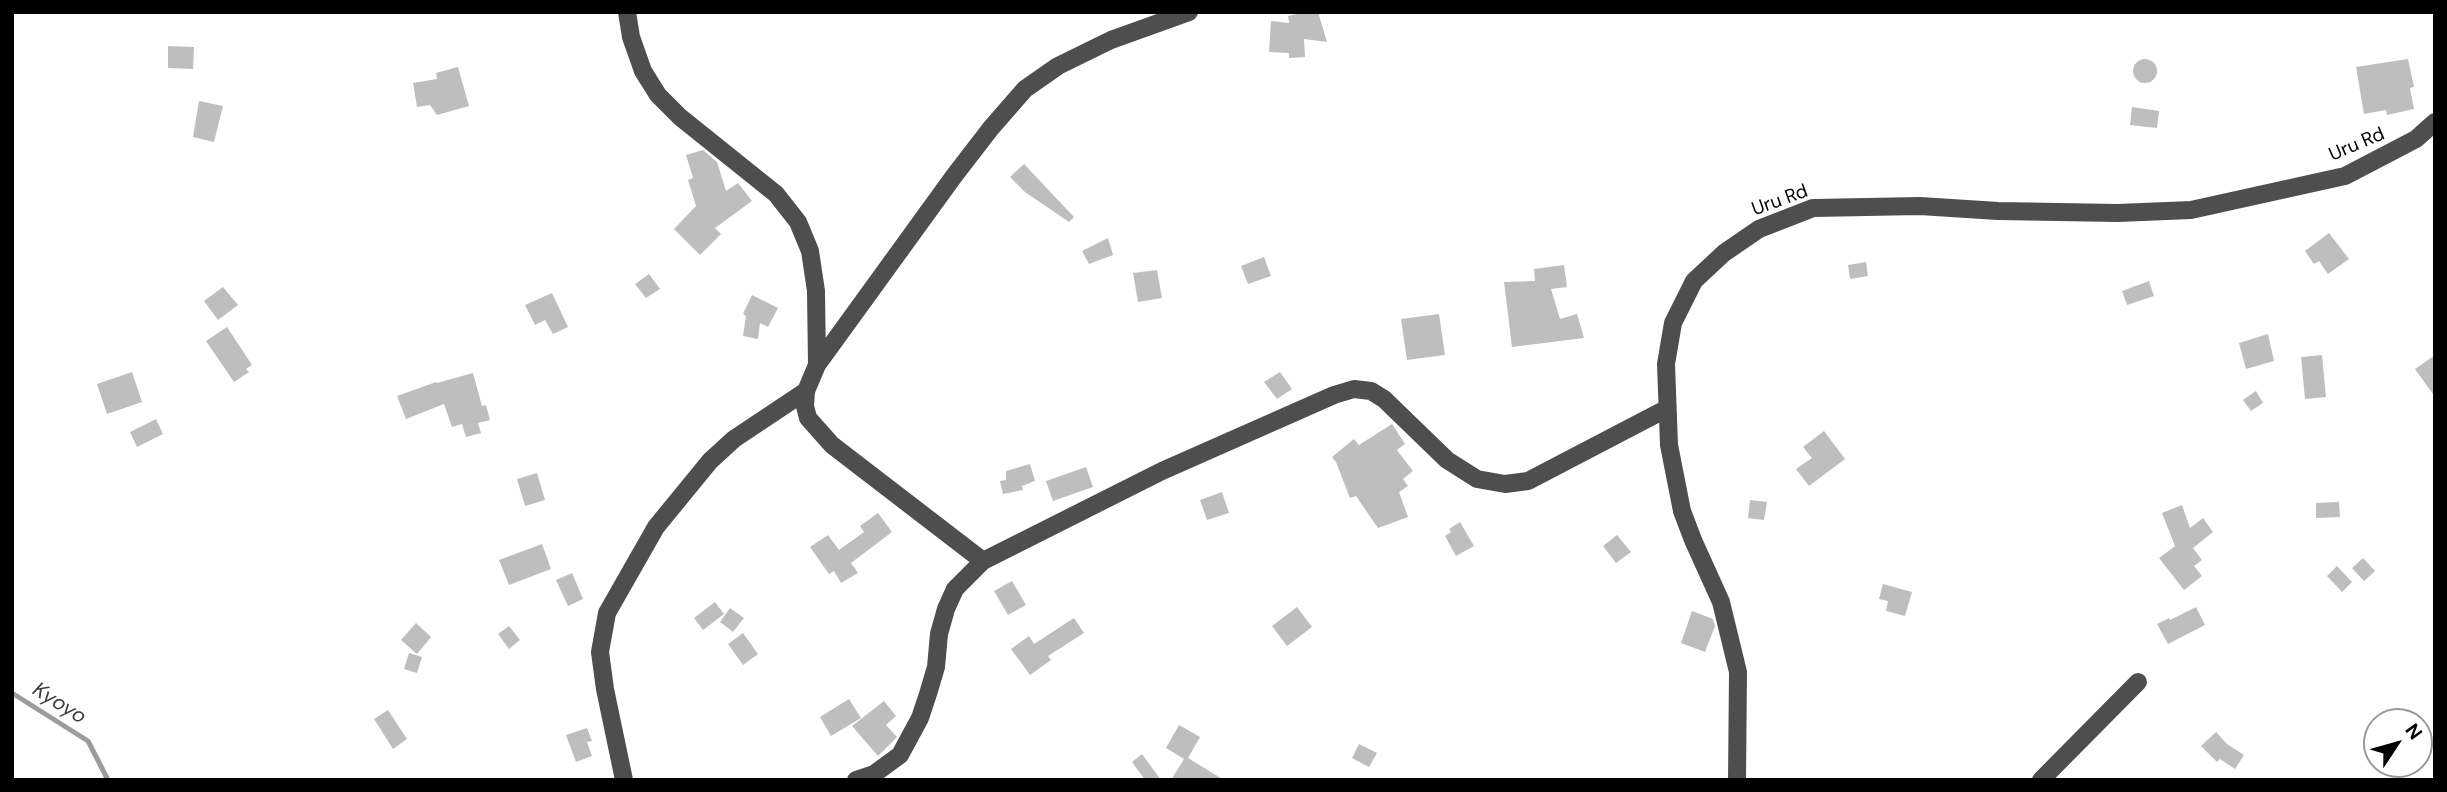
<!DOCTYPE html>
<style>
body{margin:0}
#map{position:relative;width:2447px;height:792px;overflow:hidden;background:#fff;font-family:"DM Sans",sans-serif}
canvas{display:block}
.frame{position:absolute;inset:0;border:14px solid #000;pointer-events:none}
.north{position:absolute;left:2363px;top:708px;width:70px;height:70px;box-sizing:border-box;background:#fff;border:2px solid #999;border-radius:50%;rotate:54deg;font-size:19px;font-weight:700;line-height:28px;text-align:center;color:#000}
.north::after{content:'';display:block;margin:auto;width:24px;height:32px;background:#000;clip-path:polygon(50% 0,100% 100%,50% 72%,0 100%)}
</style>
<div id="map">
<canvas width="2447" height="792"></canvas>
<div class="frame"></div>
<div class="north">N</div>
</div>
<script>
const ctx = document.querySelector('canvas').getContext('2d');
ctx.lineJoin = 'round';
const poly = rows => new Path2D(rows.map(r => 'M' + r).join(''));
function trace(path, color, width, dash) { ctx.strokeStyle = color; ctx.lineWidth = width; ctx.lineCap = dash ? 'butt' : 'round'; ctx.setLineDash(dash || []); ctx.stroke(path); }
function fill(path, color) { ctx.fillStyle = color; ctx.fill(path, 'evenodd'); }
function label(font, color, halo, rows, align = 'center') {
  ctx.font = font + ' "DM Sans",sans-serif'; ctx.lineWidth = 6; ctx.setLineDash([]); ctx.textBaseline = 'middle'; ctx.strokeStyle = halo; ctx.fillStyle = color; for (const [text, x, y, turn = 0] of rows) {
    ctx.save(); ctx.translate(x, y); ctx.rotate((+turn || 0) * Math.PI / 180); ctx.textAlign = isNaN(turn) ? turn : align; if (halo) ctx.strokeText(text, 0, 0); ctx.fillText(text, 0, 0); ctx.restore();
  }
}
trace(poly([
 [12,693,88,741,108,780]
]), '#9c9c9c', 5);
fill(poly([
 [1305,12,1318,12,1327,42,1304,39,1305,57,1289,58,1289,53,1269,52,1271,21,1289,23,1288,16],
 [168,46,194,47,193,69,168,68],
 '2133 71a12 12 0 1 1 24 0a12 12 0 1 1-24 0Z',
 [2408,59,2414,87,2410,88,2414,109,2387,115,2386,110,2364,114,2356,67],
 [458,67,469,106,437,115,430,105,417,107,413,83,437,79,436,73],
 [199,101,223,106,214,142,193,137],
 [2132,107,2159,111,2157,128,2130,125],
 [703,150,717,162,726,191,738,183,752,201,715,228,721,234,700,255,674,229,696,206,688,180,693,178,686,155],
 [1024,164,1074,217,1069,222,1025,192,1010,177],
 [2329,233,2349,259,2328,274,2319,261,2314,264,2305,251],
 [1108,238,1113,255,1089,264,1082,251],
 [1264,257,1271,276,1248,284,1241,266],
 [1866,262,1868,276,1850,279,1848,265],
 [1564,265,1567,287,1551,289,1560,319,1577,314,1584,338,1512,347,1504,282,1535,281,1534,269],
 [1157,270,1162,298,1138,302,1133,273],
 [649,274,660,289,646,298,635,284],
 [2149,281,2154,296,2127,305,2122,291],
 [223,287,238,305,218,320,204,301],
 [552,293,568,327,553,334,545,320,535,325,525,305],
 [752,295,778,308,768,327,760,323,758,339,743,336,746,316,743,314],
 [1439,314,1445,355,1407,360,1401,319],
 [227,327,252,365,246,369,249,372,234,382,206,341],
 [2268,334,2274,361,2246,369,2239,343],
 [2322,355,2326,397,2305,399,2301,357],
 [2435,355,2435,397,2415,369],
 [132,372,142,402,107,414,97,384],
 [1280,372,1292,389,1277,399,1264,382],
 [473,373,482,406,486,405,490,420,478,423,481,433,466,437,462,424,452,427,444,404,406,419,397,396,436,382,437,383],
 [2256,391,2263,403,2251,411,2243,400],
 [156,419,163,434,137,447,130,432],
 [1392,424,1405,444,1397,450,1413,471,1403,479,1408,486,1399,492,1408,517,1378,528,1356,496,1350,498,1336,462,1332,457,1354,439,1359,445],
 [1824,431,1845,459,1809,486,1796,469,1812,458,1803,447],
 [1030,464,1035,481,1022,486,1023,490,1003,494,1000,481,1006,480,1006,471],
 [1086,467,1093,487,1053,501,1046,481],
 [537,473,545,500,525,506,517,479],
 [1222,492,1229,513,1207,520,1200,500],
 [1750,500,1767,502,1764,520,1748,518],
 [2339,502,2340,517,2316,518,2316,503],
 [2182,505,2190,528,2203,518,2213,532,2193,548,2202,560,2194,566,2202,576,2184,590,2159,558,2175,546,2162,513],
 [878,513,892,532,851,563,858,573,841,583,834,571,829,574,810,547,828,535,839,550,864,532,860,526],
 [1460,522,1474,546,1456,556,1445,536,1451,532,1449,529],
 [1617,535,1631,552,1616,563,1603,546],
 [542,544,551,569,509,585,499,560],
 [2363,558,2375,571,2364,581,2352,568],
 [2337,566,2352,582,2342,592,2327,576],
 [572,573,583,599,568,606,556,580],
 [1012,581,1026,605,1008,615,994,591],
 [1883,584,1912,592,1905,616,1886,611,1888,601,1879,599],
 [715,602,724,614,703,630,694,618],
 [1297,607,1312,627,1287,646,1272,626],
 [2196,607,2205,625,2168,644,2157,624,2169,618,2170,620],
 [730,608,744,618,733,632,720,622],
 [1692,611,1713,619,1715,626,1705,652,1681,643],
 [1074,618,1084,633,1048,656,1051,660,1030,675,1011,649,1029,636,1034,644],
 [416,623,431,637,417,654,401,640],
 [509,626,520,640,509,649,498,634],
 [743,633,758,654,743,665,728,644],
 [409,653,422,657,417,673,404,669],
 [849,699,861,718,831,736,820,717],
 [884,701,896,716,886,725,897,737,878,756,852,726],
 [388,710,407,739,393,749,374,719],
 [1179,725,1200,737,1188,758,1224,780,1171,780,1184,759,1166,748],
 [587,728,592,741,587,742,592,756,576,762,566,735],
 [2216,732,2227,744,2244,755,2235,769,2220,759,2217,762,2201,746],
 [1359,744,1377,753,1369,767,1352,758],
 [1142,754,1161,780,1145,780,1132,762]
]), '#bebebe');
trace(poly([
 [627,12,631,37,643,71,658,95,680,117,776,194,798,222,810,251,816,291,817,365,806,391,805,406,808,418,832,445,983,561],
 [817,365,954,176,991,128,1025,89,1058,66,1111,40,1189,12],
 [624,780,605,689,600,652,607,613,656,527,710,461,734,439,806,391],
 [856,780,874,774,900,755,920,718,928,694,936,667,939,634,946,609,955,589,983,561,1162,471,1334,395,1354,389,1371,391,1384,399,1447,460,1477,479,1505,484,1528,481,1666,409],
 [1737,780,1738,672,1721,602,1693,540,1682,511,1669,445,1666,364,1673,323,1694,281,1724,253,1759,229,1813,208,1920,206,1998,211,2118,213,2191,210,2345,176,2416,139,2435,122],
 [2041,780,2138,682]
]), '#4e4e4e', 18);
label('19px', '#000', '#fff', [
 ["Uru Rd",2357,145,-23],
 ["Uru Rd",1780,201,-20]
]);
label('italic 21px', '#3d3d3d', '#fff', [
 ["Kyoyo",59,704,32]
]);
</script>
